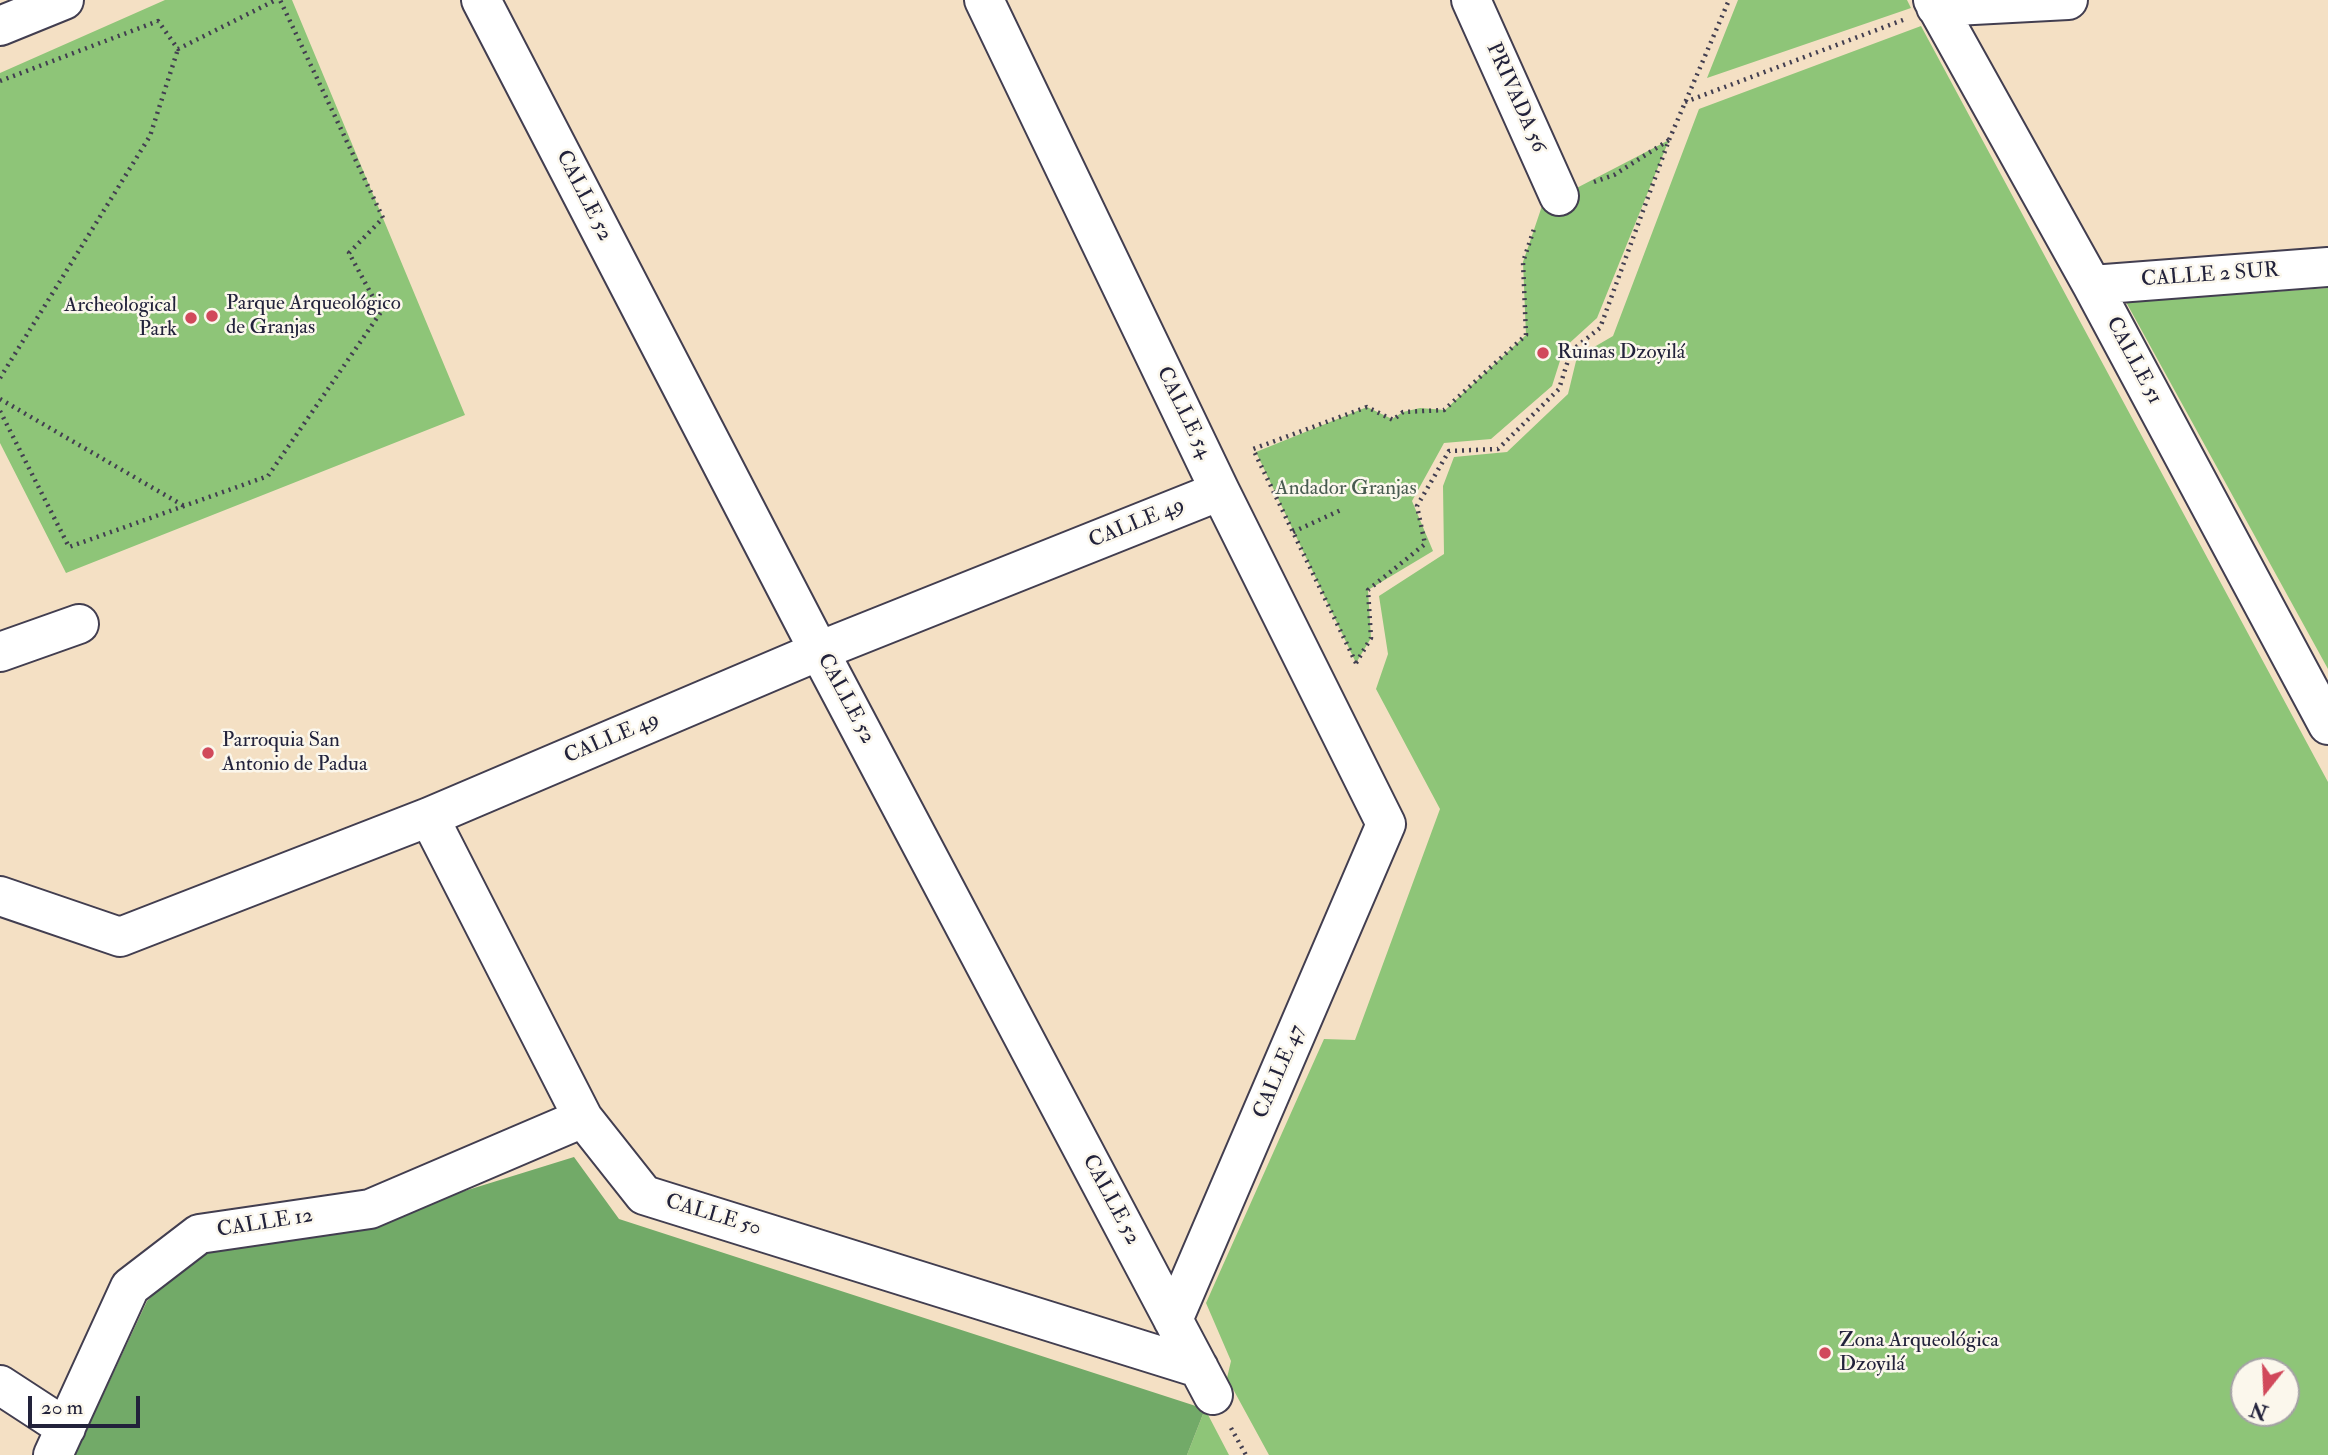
<!DOCTYPE html>
<meta charset="utf-8">
<style>
body{margin:0}
#map{position:relative;width:2328px;height:1455px;overflow:hidden;background:#f4e0c4;font-family:"IM FELL Double Pica",serif}
canvas{display:block}
.north{position:absolute;left:2230px;top:1357px;width:70px;height:70px;box-sizing:border-box;background:#fbf7ec;border:2px solid #a4a2a5;border-radius:50%;rotate:198deg;font-size:19px;font-weight:700;line-height:28px;text-align:center;color:#22223b}
.north::after{content:'';display:block;margin:auto;width:24px;height:32px;background:#d1495b;clip-path:polygon(50% 0,100% 100%,50% 72%,0 100%)}
.scale{position:absolute;left:28px;top:1396px;width:112px;height:32px;box-sizing:border-box;border:4px solid #22223b;border-top:0;padding-left:9px;font-size:21px;line-height:24px;white-space:nowrap;color:#22223b;-webkit-text-stroke:5px #fbf7ec;paint-order:stroke}
</style>
<div id="map">
<canvas width="2328" height="1455"></canvas>
<div class="north">N</div>
<div class="scale">20 m</div>
</div>
<script>
const ctx = document.querySelector('canvas').getContext('2d');
ctx.lineJoin = 'round';
function fill(path, color) { ctx.fillStyle = color; ctx.fill(path, 'evenodd'); }
const poly = rows => new Path2D(rows.map(r => 'M' + r).join(''));
function trace(path, color, width, dash) { ctx.strokeStyle = color; ctx.lineWidth = width; ctx.lineCap = dash ? 'butt' : 'round'; ctx.setLineDash(dash || []); ctx.stroke(path); }
function label(font, color, halo, rows, align = 'center') {
  ctx.font = font + ' "IM FELL Double Pica",serif'; ctx.lineWidth = 5; ctx.setLineDash([]); ctx.textBaseline = 'middle'; ctx.strokeStyle = halo; ctx.fillStyle = color; for (const [text, x, y, turn = 0] of rows) {
    ctx.save(); ctx.translate(x, y); ctx.rotate((+turn || 0) * Math.PI / 180); ctx.textAlign = isNaN(turn) ? turn : align; if (halo) ctx.strokeText(text, 0, 0); ctx.fillText(text, 0, 0); ctx.restore();
  }
}
fill(poly([
 [165,0,292,0,465,415,66,573,0,443,0,73],
 [1738,0,1907,0,1911,8,1707,78],
 [1921,26,2328,782,2328,1455,1269,1455,1227,1378,1231,1361,1206,1303,1324,1039,1355,1040,1440,809,1376,689,1388,654,1379,596,1444,554,1443,486,1454,457,1507,452,1568,394,1577,357,1613,336,1699,109],
 [2244,1371,2286,1371,2286,1413,2244,1413],
 [1669,140,1597,318,1564,348,1552,386,1491,439,1444,443,1412,501,1433,551,1368,590,1371,638,1356,663,1256,452,1367,407,1392,419,1403,412,1420,408,1445,410,1526,335,1523,262,1542,206],
 [2328,288,2328,669,2126,302],
 [1205,1409,1229,1455,1187,1455]
]), '#8ec578');
fill(poly([
 [574,1157,619,1219,1205,1409,1187,1455,75,1455,147,1301,198,1250,371,1220]
]), '#72aa68');
const minor = poly([
 [481,0,819,651,1213,1395],
 [984,0,1220,491,1386,824,1173,1320],
 [1471,0,1559,196],
 [1933,0,2092,285,2328,725],
 [1936,7,2068,0],
 [0,26,64,0],
 [2092,285,2328,267],
 [0,652,79,624],
 [429,817,583,1118,644,1195,1199,1368],
 [0,896,120,937,429,817,819,651,1220,491],
 [0,1385,66,1428],
 [53,1455,130,1287,199,1234,370,1209,583,1118]
]);
trace(minor, '#423e50', 42);
trace(poly([
 [0,81,158,21,178,49,276,0],
 [1685,102,1903,20],
 [1594,182,1614,175,1669,140],
 [0,378,150,136,178,49],
 [0,399,184,506],
 [0,411,69,547,268,476,381,312,349,253,383,218,280,0],
 [1293,532,1343,509],
 [1356,663,1253,449,1367,407,1393,420,1403,412,1444,410,1526,335,1523,262,1535,226],
 [1356,663,1371,638,1368,590,1425,544,1417,506,1449,451,1498,449,1559,389,1571,351,1600,328,1669,140,1729,0],
 [1231,1428,1246,1455]
]), '#423e50', 4.5, [2, 5]);
trace(minor, '#fff', 38);
for (const [x, y, r, color] of [
 [212,316,7,"#d1495b"],
 [191,318,7,"#d1495b"],
 [1543,353,7,"#d1495b"],
 [208,753,7,"#d1495b"],
 [1825,1353,7,"#d1495b"]
]) { const dot = new Path2D(); dot.arc(x, y, r, 0, 2 * Math.PI); ctx.fillStyle = color; ctx.fill(dot); trace(dot, '#fbf7ec', 2.5); }
label('21px', '#22223b', '#fbf7ec', [
 ["PRIVADA 56",1515,98,66],
 ["CALLE 52",583,196,63],
 ["CALLE 2 SUR",2210,276,-4],
 ["CALLE 51",2133,361,62],
 ["CALLE 54",1183,413,64],
 ["CALLE 49",1137,524,-22],
 ["CALLE 52",845,699,62],
 ["CALLE 49",612,739,-23],
 ["CALLE 47",1280,1072,-67],
 ["CALLE 52",1110,1200,62],
 ["CALLE 50",713,1216,17],
 ["CALLE 12",265,1224,-9]
]);
label('21px', '#22223b', '#fbf7ec', [
 ["Parque Arqueológico",226,304],
 ["de Granjas",226,328],
 ["Archeological",177,306,"right"],
 ["Park",177,330,"right"],
 ["Ruinas Dzoyilá",1557,353],
 ["Parroquia San",222,741],
 ["Antonio de Padua",222,765],
 ["Zona Arqueológica",1839,1341],
 ["Dzoyilá",1839,1365]
], 'left');
label('21px', '#485b50', '#fbf7ec', [
 ["Andador Granjas",1346,489]
]);
</script>
